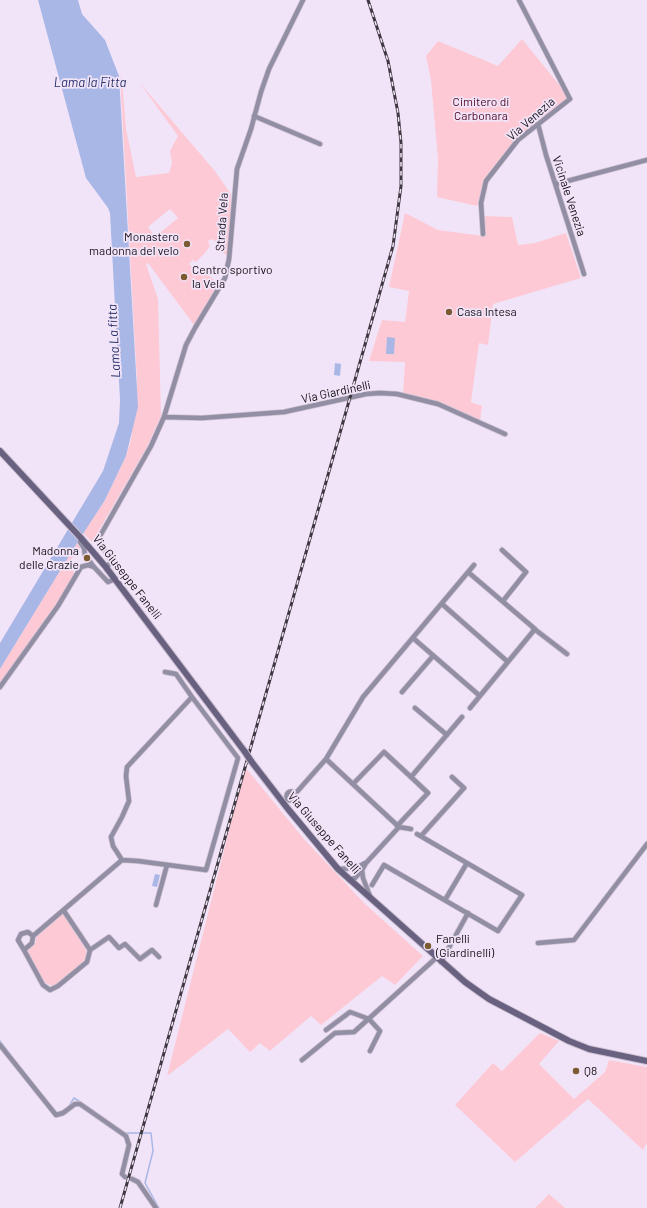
<!DOCTYPE html>
<style>
body{margin:0}
canvas{display:block;background:#f2e4f8}
</style>
<canvas width="647" height="1208"></canvas>
<script>
const ctx = document.querySelector('canvas').getContext('2d');
ctx.lineJoin = 'round';
function fill(path, color) { ctx.fillStyle = color; ctx.fill(path, 'evenodd'); }
const poly = rows => new Path2D(rows.map(r => 'M' + r).join(''));
function trace(path, color, width, dash) { ctx.strokeStyle = color; ctx.lineWidth = width; ctx.lineCap = dash ? 'butt' : 'round'; ctx.setLineDash(dash || []); ctx.stroke(path); }
function label(font, color, halo, rows, align = 'center') {
  ctx.font = font + ' Barlow,sans-serif'; ctx.lineWidth = 3.5; ctx.setLineDash([]); ctx.textBaseline = 'middle'; ctx.strokeStyle = halo; ctx.fillStyle = color; for (const [text, x, y, turn = 0] of rows) {
    ctx.save(); ctx.translate(x, y); ctx.rotate((+turn || 0) * Math.PI / 180); ctx.textAlign = isNaN(turn) ? turn : align; if (halo) ctx.strokeText(text, 0, 0); ctx.fillText(text, 0, 0); ctx.restore();
  }
}
fill(poly([
 [522,39,569,97,517,139,484,181,477,206,437,197,438,159,431,80,426,56,438,41,498,66],
 [120,76,122,80,126,129,136,177,169,173,172,163,170,151,178,136,139,82,214,170,231,194,229,257,216,248,219,244,212,239,208,241,210,246,204,254,196,262,193,260,189,264,199,273,202,269,218,284,194,325,148,263,146,264,158,299,161,416,147,447,92,542,83,533,105,500,126,456,131,440,137,380],
 [170,209,178,218,155,237,148,227],
 [405,213,438,230,483,236,486,233,484,216,512,217,518,245,535,243,566,233,581,278,493,304,488,345,479,343,471,402,482,406,480,421,438,403,403,394,405,362,369,361,382,320,405,322,409,291,389,287],
 [78,541,82,546,70,561,74,574,56,604,0,683,0,669],
 [245,767,304,839,364,903,423,956,395,985,382,976,321,1025,311,1016,270,1051,260,1043,250,1052,228,1029,167,1076],
 [63,914,86,950,86,961,57,985,52,986,44,982,27,952,28,949,36,942,36,937],
 [540,1033,559,1041,539,1064,574,1099,605,1072,609,1060,647,1067,647,1143,643,1150,588,1099,515,1162,455,1105,493,1063,502,1071],
 [549,1194,565,1208,535,1208]
]), '#fdc9d5');
fill(poly([
 [38,0,78,0,82,14,105,40,119,76,138,407,126,456,105,500,77,543,0,669,0,643,103,471,119,423,120,400,110,213,108,208,86,178],
 [387,337,395,338,394,354,386,354],
 [335,363,341,364,340,376,334,375],
 [155,874,160,875,157,887,152,886]
]), '#a9b7e7');
trace(poly([
 [0,1041,23,1071],
 [85,1105,125,1133,151,1133,153,1151,145,1183,159,1208],
 [69,1106,74,1098,82,1103]
]), '#a9b7e7', 1.5);
const minor = poly([
 [254,116,320,144],
 [538,124,546,155,584,274],
 [556,184,647,160],
 [483,234,481,203,486,181,518,140,570,99,519,0],
 [164,417,202,418,284,412,366,394,380,393,397,394,438,404,505,434],
 [81,538,80,542,84,548,85,555,94,567,108,582,115,579],
 [502,550,526,572,503,601],
 [107,568,111,561,100,542,100,536,151,446,164,417,186,345,195,328,225,278,229,259,237,169,251,129,261,92,269,69,303,0],
 [468,572,535,629,470,708],
 [442,604,508,662],
 [533,628,567,654],
 [413,638,480,696],
 [0,687,58,606,81,567,88,565,94,567],
 [402,692,433,656],
 [415,708,447,735],
 [411,777,462,717],
 [353,784,384,752,411,777,428,793,397,826],
 '286.5 796a4.5 4.5 0 1 1 9 0a4.5 4.5 0 1 1-9 0Z',
 [295,794,326,759],
 [411,829,399,827,326,759,363,697,474,565],
 [421,836,464,788,452,777],
 [122,860,113,846,111,837,122,817,129,801,126,776,127,767,192,697,176,674,165,672],
 [338,869,356,868,365,863],
 [349,880,355,878,362,870],
 [372,885,384,865,498,931,522,895,417,834],
 [370,896,363,878,362,870,366,863,399,827],
 [445,900,467,863],
 [156,905,167,865],
 [33,936,32,943,24,950,43,985,50,990,58,986,87,962,90,950,64,911],
 [538,943,574,940,647,844],
 [24,950,18,940,21,934,28,932,33,936,122,860,138,861,206,870,238,758,192,697],
 [90,950,109,937,119,948,125,944,140,959,152,950,159,957],
 [441,962,468,913],
 [326,1030,350,1012,369,1019,380,1031,370,1051],
 [0,1045,56,1115,63,1113,75,1104,80,1104,126,1136,129,1145,122,1174,125,1177],
 [302,1060,335,1033,354,1032,436,958],
 [132,1179,138,1182,156,1208]
]);
const secondary = poly([
 [0,451,81,538,105,566,245,752],
 [251,761,288,809,338,869,465,982,489,999,569,1041,589,1049,647,1061]
]);
trace(minor, '#cfc2d4', 6);
trace(secondary, '#cfc2d4', 8);
trace(minor, '#928ea3', 4.5);
trace(secondary, '#686280', 6);
const rail = poly([
 [120,1208,393,246,401,186,401,143,398,113,388,61,368,0]
]);
trace(rail, '#3e3841', 3);
trace(rail, '#f2e4f8', 1.5, [4.5]);
const secondaryBridge = poly([
 [245,752,251,761]
]);
trace(secondaryBridge, '#cfc2d4', 8, []);
trace(secondaryBridge, '#686280', 6);
for (const [x, y, r, color] of [
 [187,244,4,"#7c5b32"],
 [184,277,4,"#7c5b32"],
 [449,312,4,"#7c5b32"],
 [87,558,4,"#7c5b32"],
 [428,946,4,"#7c5b32"],
 [576,1071,4,"#7c5b32"]
]) { const dot = new Path2D(); dot.arc(x, y, r, 0, 2 * Math.PI); ctx.fillStyle = color; ctx.fill(dot); trace(dot, '#f2e4f8', 1.5); }
label('12px', '#4f0b26', '#f2e4f8', [
 ["Cimitero di",481,102],
 ["Carbonara",481,116]
]);
label('12px', '#161118', '#f2e4f8', [
 ["Via Venezia",531,119,-41],
 ["Vicinale Venezia",569,196,72],
 ["Strada Vela",222,222,-86],
 ["Via Giardinelli",336,392,-12],
 ["Via Giuseppe Fanelli",127,577,52],
 ["Via Giuseppe Fanelli",324,833,49]
]);
label('12px', '#161118', '#f2e4f8', [
 ["Monastero",179,237,"right"],
 ["madonna del velo",179,251,"right"],
 ["Centro sportivo",192,270],
 ["la Vela",192,284],
 ["Casa Intesa",457,312],
 ["Madonna",79,551,"right"],
 ["delle Grazie",79,565,"right"],
 ["Fanelli",436,939],
 ["(Giardinelli)",436,953],
 ["Q8",584,1071]
], 'left');
label('italic 13px', '#253069', '#f2e4f8', [
 ["Lama la Fitta",90,83],
 ["Lama La fitta",114,341,-93]
]);
</script>
